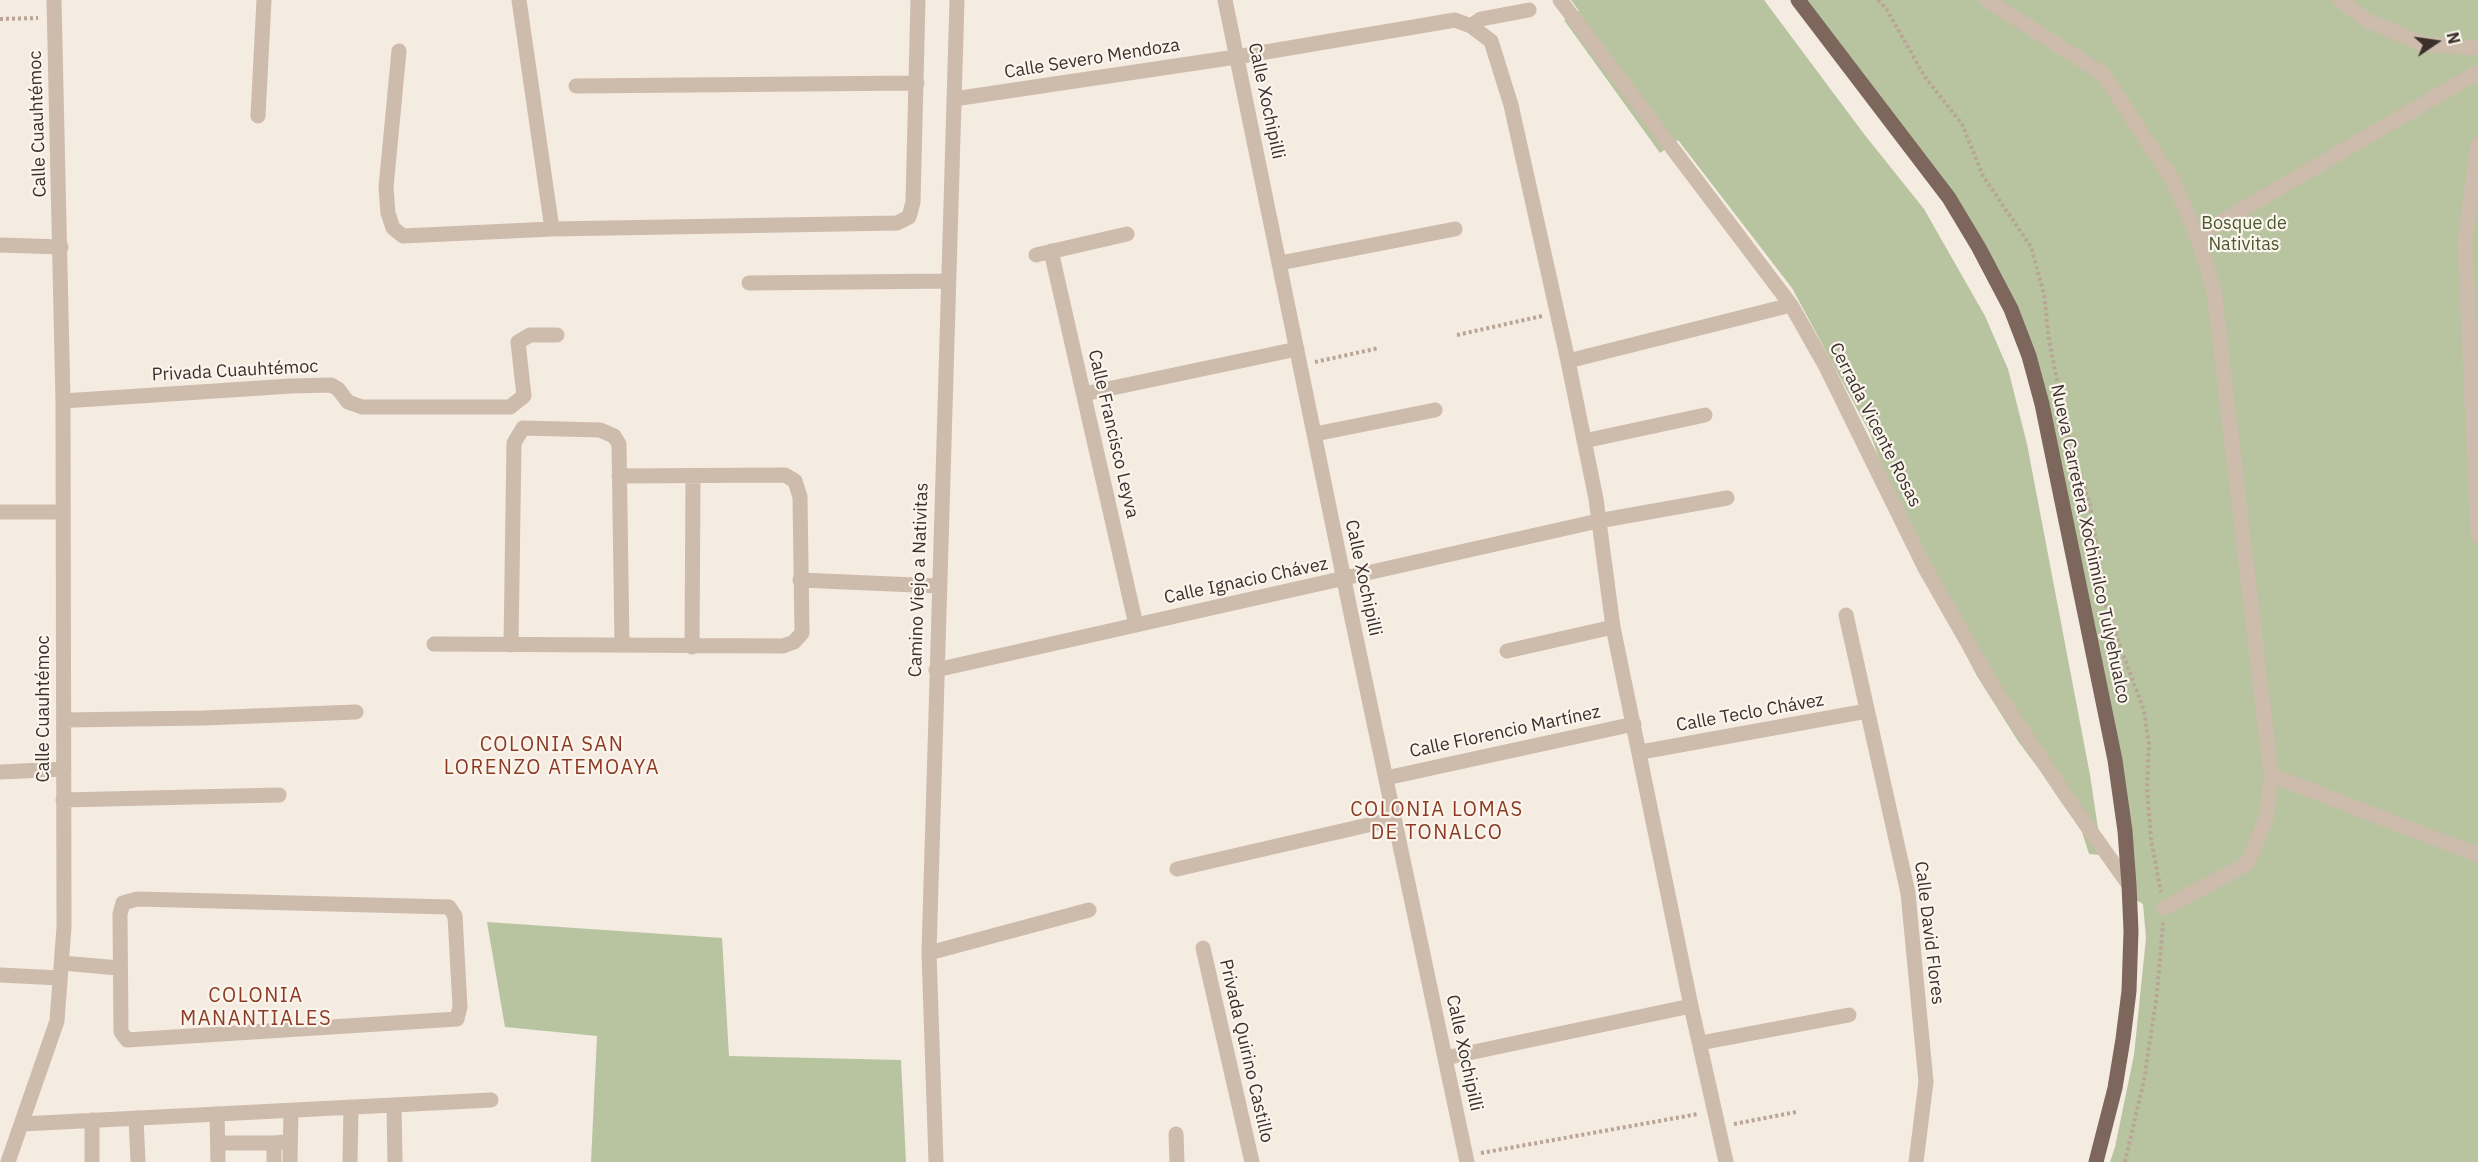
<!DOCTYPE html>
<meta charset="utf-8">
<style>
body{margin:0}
#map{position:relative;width:2478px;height:1162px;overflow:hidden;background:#f4ebe1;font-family:"IBM Plex Sans",sans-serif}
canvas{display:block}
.north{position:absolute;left:2406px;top:12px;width:60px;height:60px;-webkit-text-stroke:4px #fbf5ee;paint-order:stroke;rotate:77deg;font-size:16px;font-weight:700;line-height:24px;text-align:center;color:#3b302b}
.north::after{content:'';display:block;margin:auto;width:21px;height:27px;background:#3b302b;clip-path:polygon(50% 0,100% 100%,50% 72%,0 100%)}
</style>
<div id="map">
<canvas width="2478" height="1162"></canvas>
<div class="north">N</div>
</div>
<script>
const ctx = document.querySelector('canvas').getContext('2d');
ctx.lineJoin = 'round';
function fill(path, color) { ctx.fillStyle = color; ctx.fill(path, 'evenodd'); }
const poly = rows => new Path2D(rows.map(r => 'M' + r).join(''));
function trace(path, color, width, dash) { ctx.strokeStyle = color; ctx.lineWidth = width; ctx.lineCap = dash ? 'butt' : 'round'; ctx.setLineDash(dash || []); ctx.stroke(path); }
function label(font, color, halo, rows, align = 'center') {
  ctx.font = font + ' "IBM Plex Sans",sans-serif'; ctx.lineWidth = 4.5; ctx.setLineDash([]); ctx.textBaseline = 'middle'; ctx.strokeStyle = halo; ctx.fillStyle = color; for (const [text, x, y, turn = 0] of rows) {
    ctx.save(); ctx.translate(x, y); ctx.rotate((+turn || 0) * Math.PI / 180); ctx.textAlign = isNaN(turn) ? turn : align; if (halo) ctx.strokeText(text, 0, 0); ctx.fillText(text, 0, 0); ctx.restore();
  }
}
fill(poly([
 [1571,0,1764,0,1864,134,1924,209,1985,316,2008,369,2027,444,2090,775,2102,855,2089,854,2082,832,2056,792,2018,741,1977,676,1910,548,1870,433,1792,288,1678,140,1660,153,1564,20,1579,11],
 [1803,0,2478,0,2478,1162,2110,1162,2115,1147,2134,1055,2146,938,2143,904,2136,900,2106,688,2008,293],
 [487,922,722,938,729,1056,901,1060,906,1162,591,1162,597,1036,505,1027]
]), '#b8c4a0');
trace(poly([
 [1878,0,1887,10,1925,77,1962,124,1983,176,2031,247,2044,294,2049,340,2060,395],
 [0,19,38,18],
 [1457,335,1542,316],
 [1315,362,1379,348],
 [2068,435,2090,505,2107,611,2144,711,2149,744,2147,788,2151,839,2161,892],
 [1734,1124,1796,1112],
 [1481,1153,1698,1114],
 [2125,1162,2144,1080,2157,994,2163,923]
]), '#b9a596', 4, [3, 3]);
trace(poly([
 [519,0,552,229],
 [1225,0,1351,614,1467,1162],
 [1560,0,1791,305,1825,365,1925,568,1992,685,2068,799,2129,885],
 [1987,0,2103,74,2172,179,2197,236,2214,291,2271,775,2266,819,2247,864,2164,908],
 [2340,0,2368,21,2423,44,2478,48],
 [1471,26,1481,19,1529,10],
 [399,51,386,187,388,213,393,228,403,236,552,229,897,223,909,217,913,202,918,0],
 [576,86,917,83],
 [954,99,1236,57,1455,20,1471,26,1491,41,1511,105,1568,361,1596,499,1613,627,1691,1006,1726,1162],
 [258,116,264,0],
 [2478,144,2465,240,2478,536],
 [2197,236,2478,72],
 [0,245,61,247],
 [1051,251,1136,625],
 [1036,255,1127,234],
 [1280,263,1455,229],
 [749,283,948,281],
 [1568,361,1791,305],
 [1084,394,1297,349],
 [63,401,291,386,331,385,338,389,348,402,362,407,510,407,524,396,518,342,530,335,557,335],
 [1315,434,1435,410],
 [1584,441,1705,415],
 [0,512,63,512],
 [800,580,938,586],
 [1846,615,1908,893,1926,1082,1916,1162],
 [434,644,783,646,794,642,802,633,800,497,795,481,785,475,619,476],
 [511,645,514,443,523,428,600,430,614,436,619,444,622,645],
 [692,647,693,476],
 [1507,651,1613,627],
 [936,670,1598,521,1727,498],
 [64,720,203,718,356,712],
 [1641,752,1867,711],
 [0,772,64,769],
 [2271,775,2478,855],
 [1386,778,1634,724],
 [63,800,279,795],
 [1177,869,1394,819],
 [137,899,449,907,455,916,460,1007,457,1019,127,1040,121,1032,120,914,123,903,137,899],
 [1203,948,1252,1162],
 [929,953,1089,910],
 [62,963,119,968],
 [0,975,60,978],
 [1700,1043,1849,1015],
 [1445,1058,1691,1006],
 [394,1105,395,1162],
 [217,1114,218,1162],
 [136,1118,138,1162],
 [22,1124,491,1100],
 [1176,1134,1177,1162],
 [218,1143,274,1143],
 [8,1162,57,1021,64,927,63,401,54,0],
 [92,1162,92,1120],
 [274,1162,274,1143,284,1142],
 [290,1162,291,1110],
 [350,1162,351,1107],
 [936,1162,929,953,957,0]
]), '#cdbbac', 15);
trace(poly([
 [1798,0,1949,198,1979,248,2011,309,2029,356,2042,404,2115,760,2125,831,2129,885,2131,931,2129,991,2123,1039,2115,1088,2096,1162]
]), '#7d675c', 15);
label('18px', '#3b302b', '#fbf5ee', [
 ["Calle Severo Mendoza",1092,59,-9],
 ["Calle Xochipilli",1266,101,78],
 ["Calle Cuauhtémoc",38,124,-92],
 ["Privada Cuauhtémoc",235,371,-3],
 ["Cerrada Vicente Rosas",1875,425,63],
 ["Calle Francisco Leyva",1113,434,77],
 ["Nueva Carretera Xochimilco Tulyehualco",2090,544,78],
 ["Calle Xochipilli",1363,578,78],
 ["Camino Viejo a Nativitas",919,580,-88],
 ["Calle Ignacio Chávez",1246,581,-12],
 ["Calle Cuauhtémoc",44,709,-90],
 ["Calle Teclo Chávez",1750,713,-10],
 ["Calle Florencio Martínez",1505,732,-12],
 ["Calle David Flores",1929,933,83],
 ["Privada Quirino Castillo",1246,1051,77],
 ["Calle Xochipilli",1464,1053,78]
]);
label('18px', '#4a5a2e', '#fbf5ee', [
 ["Bosque de",2244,224],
 ["Nativitas",2244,245]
]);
ctx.letterSpacing = '1.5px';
label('20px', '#8c3b22', '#fbf5ee', [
 ["COLONIA SAN",552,745],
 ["LORENZO ATEMOAYA",552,768],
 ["COLONIA LOMAS",1437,810],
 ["DE TONALCO",1437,833],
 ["COLONIA",256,996],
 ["MANANTIALES",256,1019]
]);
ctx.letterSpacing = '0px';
</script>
